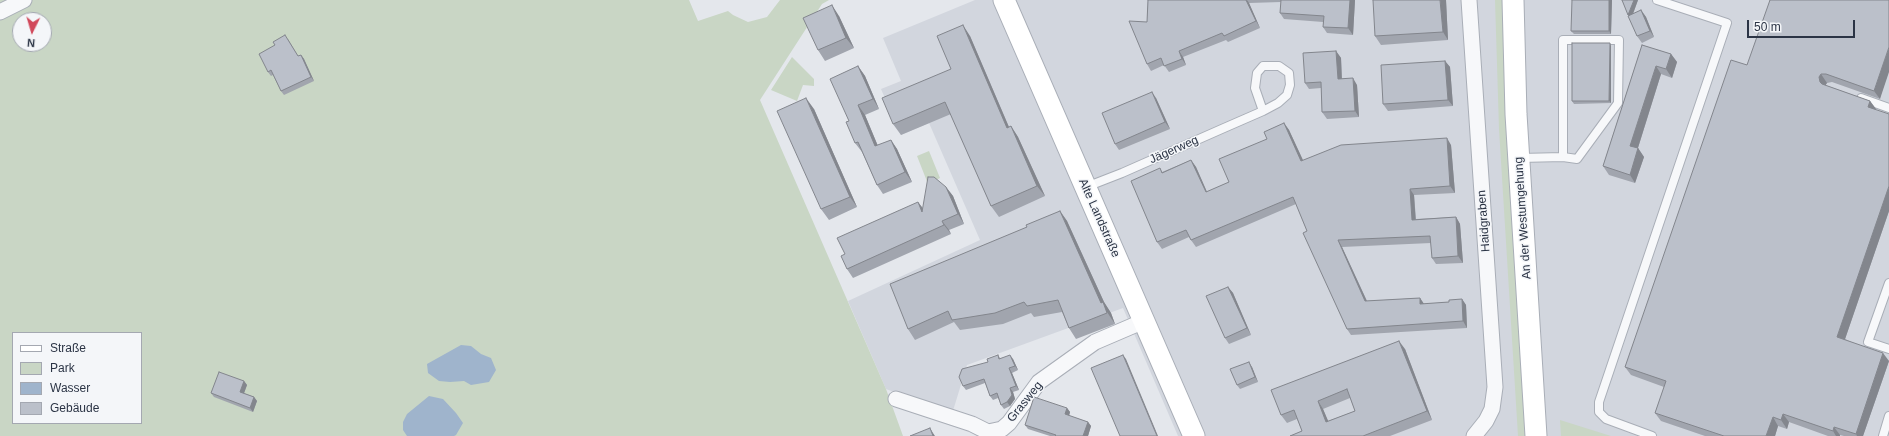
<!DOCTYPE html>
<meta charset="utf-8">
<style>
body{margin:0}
#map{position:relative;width:1889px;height:436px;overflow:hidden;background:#e4e7ec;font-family:Helvetica,sans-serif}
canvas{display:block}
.legend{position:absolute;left:12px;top:332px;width:130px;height:92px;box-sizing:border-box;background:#f4f6f9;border:1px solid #a4a8b1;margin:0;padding:5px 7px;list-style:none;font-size:12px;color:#2b3445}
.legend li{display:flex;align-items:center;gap:8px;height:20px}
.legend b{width:20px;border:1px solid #a4a8b1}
.north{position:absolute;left:12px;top:12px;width:40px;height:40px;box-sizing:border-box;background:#f4f6f9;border:1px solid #a4a8b1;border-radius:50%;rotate:185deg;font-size:11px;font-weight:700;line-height:16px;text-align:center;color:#2b3445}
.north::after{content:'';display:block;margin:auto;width:14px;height:18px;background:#d1495b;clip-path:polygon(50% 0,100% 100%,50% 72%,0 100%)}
.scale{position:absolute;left:1747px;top:20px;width:108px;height:18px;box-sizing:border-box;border:2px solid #2b3445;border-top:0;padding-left:5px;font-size:12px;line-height:14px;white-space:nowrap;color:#2b3445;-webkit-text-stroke:3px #f4f6f9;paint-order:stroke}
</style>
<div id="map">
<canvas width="1889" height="436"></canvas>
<ul class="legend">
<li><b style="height:5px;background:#fff"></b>Straße</li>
<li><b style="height:11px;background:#c9d6c5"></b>Park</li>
<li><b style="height:11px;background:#9fb4cc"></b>Wasser</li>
<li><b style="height:11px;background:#bbc0ca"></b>Gebäude</li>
</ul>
<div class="north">N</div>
<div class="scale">50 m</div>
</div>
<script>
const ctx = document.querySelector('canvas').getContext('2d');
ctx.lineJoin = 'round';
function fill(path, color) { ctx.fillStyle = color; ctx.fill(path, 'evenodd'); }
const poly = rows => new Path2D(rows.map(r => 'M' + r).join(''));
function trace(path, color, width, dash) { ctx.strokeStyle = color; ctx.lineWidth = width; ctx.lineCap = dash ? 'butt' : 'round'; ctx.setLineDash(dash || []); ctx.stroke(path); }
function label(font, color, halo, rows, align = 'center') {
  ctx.font = font + ' Helvetica,sans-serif'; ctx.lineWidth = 3; ctx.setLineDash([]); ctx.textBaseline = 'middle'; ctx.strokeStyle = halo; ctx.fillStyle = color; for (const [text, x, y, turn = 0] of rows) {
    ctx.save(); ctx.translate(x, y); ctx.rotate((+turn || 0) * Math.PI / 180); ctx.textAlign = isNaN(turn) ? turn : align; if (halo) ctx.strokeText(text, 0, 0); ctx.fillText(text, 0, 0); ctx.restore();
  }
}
fill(poly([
 [975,0,1889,0,1889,436,1178,436,1123,308,967,365,952,414,886,389,848,301,980,240,929,123,901,135,881,89,901,81,883,38]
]), '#d2d6de');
fill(poly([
 [0,0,689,0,698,21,728,11,733,15,748,22,767,17,780,0,829,0,822,4,760,100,886,389,903,436,0,436],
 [20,20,44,20,44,44,20,44],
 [13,333,141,333,141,423,13,423],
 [1495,0,1506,0,1528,436,1518,436,1499,129],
 [792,57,814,79,814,86,803,85,797,101,771,90],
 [929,151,940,178,928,184,917,156],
 [1560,420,1611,436,1561,436]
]), '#c9d6c5');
fill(poly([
 [461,345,471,346,481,354,491,358,496,370,489,382,471,385,464,381,450,382,439,381,428,373,427,364],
 [429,396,443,399,456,413,463,423,456,435,454,436,407,436,403,430,403,422,407,414]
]), '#9fb4cc');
const service = poly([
 [1861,98,1889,108],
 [1520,158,1563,157,1577,159,1618,103,1619,40,1563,40,1563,157],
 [1086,187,1122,173,1224,128,1263,111,1278,103,1287,95,1290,85,1289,73,1279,66,1263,66,1257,73,1255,88,1263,111],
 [1889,283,1868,342,1889,349],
 [1652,436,1606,419,1599,412,1599,402,1727,23,1657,0],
 [1883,436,1889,416]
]);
const minor = poly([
 [1469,0,1495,387,1492,409,1486,421,1474,436],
 [0,12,24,0],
 [896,399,972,424,988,432,1002,429,1009,423,1039,382,1095,342,1144,321]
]);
const secondary = poly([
 [1004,0,1194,436],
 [1513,0,1516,114,1536,436]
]);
trace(service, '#a9aeb7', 10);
trace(minor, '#a9aeb7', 17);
trace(secondary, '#a9aeb7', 23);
trace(service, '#f7f8fa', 8);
trace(minor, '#f7f8fa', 15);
trace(secondary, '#fff', 21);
fill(poly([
 [1148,0,1355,0,1353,35,1327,33,1323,27,1323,22,1284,19,1280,13,1281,2,1249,3,1260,28,1228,42,1226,40,1183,57,1186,65,1169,72,1164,65,1151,71,1147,64,1147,22],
 [1446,0,1448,40,1381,45,1375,36],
 [1612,0,1611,34,1574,34,1571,31],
 [1622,0,1638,0,1633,14,1641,10,1646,17,1654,37,1642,43,1637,36],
 [1889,0,1880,99,1832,82,1827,83,1825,85,1870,101,1876,109,1889,211,1845,339,1889,361,1863,436,1844,436,1840,435,1840,436,1828,436,1789,422,1787,429,1778,426,1775,436,1705,436,1661,421,1655,413,1664,387,1631,375,1625,367,1747,65],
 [839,16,854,48,825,61,818,50],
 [970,36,1009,127,1011,126,1018,137,1045,196,999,217,991,206,951,114,901,135,893,124,951,69],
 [288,39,298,56,301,55,304,59,314,81,284,95,281,91,273,75,271,76,268,72],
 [1642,45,1671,54,1677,62,1672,78,1661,74,1638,148,1644,157,1635,183,1609,175,1603,166],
 [1611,46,1611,103,1574,104,1572,101],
 [1336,51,1341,58,1342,79,1357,85,1359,117,1327,119,1322,112,1321,88,1309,89,1305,83],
 [1445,61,1450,67,1453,106,1388,111,1383,104],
 [858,66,865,76,879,109,865,115,878,146,891,140,897,149,912,182,883,194,877,185,862,152,855,143],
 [1156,98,1170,129,1119,150,1115,144],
 [814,109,857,207,829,220,821,209],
 [1284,123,1289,130,1303,160,1451,145,1455,193,1414,195,1416,219,1456,217,1460,224,1463,263,1436,264,1432,258,1431,243,1342,247,1367,301,1420,298,1424,304,1449,302,1462,299,1466,305,1467,328,1351,335,1347,329,1307,231,1296,204,1196,247,1191,240,1189,237,1162,249,1157,242,1160,168,1162,172,1191,160,1196,167,1207,192,1229,182,1267,139],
 [946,187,953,196,964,224,949,230,951,234,853,278,847,269,845,254,918,202,923,209],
 [1060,211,1067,221,1104,302,1111,313,1115,324,1076,339,1069,328,1062,312,1034,317,1031,313,1003,324,960,330,954,322,915,340,908,329,1027,227],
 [1228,287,1233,293,1251,335,1229,344,1225,338],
 [1405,349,1432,420,1390,436,1290,436,1302,431,1297,419,1287,423,1281,415],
 [1350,398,1355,411,1328,421,1323,409],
 [998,355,1000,358,1013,359,1018,370,1012,373,1019,390,1013,392,1015,399,1010,406,1004,409,1001,405,998,398,993,400,990,396,985,383,966,390,963,386,988,362],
 [1252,367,1258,382,1240,389,1237,385],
 [244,381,247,385,244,393,254,397,257,401,253,412,214,397,211,393],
 [1067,408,1070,412,1069,416,1088,422,1091,426,1088,436,1050,436,1028,429,1025,425]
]), '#a1a5ae');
fill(poly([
 [1246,0,1247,0,1249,3,1260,28,1256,21],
 [1350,0,1355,0,1353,35,1348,28],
 [1440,0,1446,0,1448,40,1443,32],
 [1609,0,1612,0,1611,34,1609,31],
 [1634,0,1638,0,1631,19,1628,15],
 [832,5,839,16,854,48,846,38],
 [1641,10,1646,17,1654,37,1650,31],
 [963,25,970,36,1014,139,1007,128],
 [1610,43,1611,46,1611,103,1609,101],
 [1889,47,1889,72,1880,99,1874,91],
 [1179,51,1183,57,1186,65,1182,59],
 [1336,51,1341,58,1342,85,1338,79],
 [1671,54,1677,62,1672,78,1666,69],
 [301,55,304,59,314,81,311,77],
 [1445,61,1450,67,1453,106,1448,100],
 [858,66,865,76,879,109,873,99],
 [1656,66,1661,74,1636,154,1630,146],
 [1821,74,1827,83,1825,86,1820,82,1819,77],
 [1353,78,1357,85,1359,117,1355,111],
 [1152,92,1156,98,1170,129,1165,122],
 [806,98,814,109,857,207,850,197],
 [1870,101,1876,109,1874,116,1868,107],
 [858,105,865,115,882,156,875,146],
 [1284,123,1289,130,1306,167,1301,161],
 [1011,126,1018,137,1045,196,1037,186],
 [1447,138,1451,145,1455,193,1450,186],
 [891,140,897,149,912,182,905,172],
 [1638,148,1644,157,1635,183,1630,175],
 [1191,160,1196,167,1210,199,1206,192],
 [1889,186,1889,211,1843,345,1837,337],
 [946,187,953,196,964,224,958,214],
 [1410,189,1414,195,1416,226,1412,220],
 [918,202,925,211,922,212],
 [1060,211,1067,221,1104,302,1111,313,1115,324,1101,303],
 [1456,217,1460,224,1463,263,1458,256],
 [942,221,949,230,951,234,944,225],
 [1338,240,1342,247,1370,308,1365,301],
 [1228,287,1233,293,1251,335,1247,328],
 [1420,298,1424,304,1420,304],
 [1462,299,1466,305,1467,328,1463,321],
 [1399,341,1405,349,1432,420,1427,411],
 [1883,353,1889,361,1863,436,1857,436,1856,434],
 [1010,355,1013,359,1018,370,1015,366],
 [1123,355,1126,359,1158,436,1157,436],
 [1249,362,1252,367,1258,382,1255,377],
 [1009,368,1012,373,1019,390,1016,386],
 [244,381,247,385,243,396,240,392],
 [1010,388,1013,392,1015,399,1010,406,1007,402],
 [254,397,257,401,253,412,250,408],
 [1318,401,1323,409,1332,430,1326,422],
 [1067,408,1070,412,1068,419,1065,414],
 [1783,414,1789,422,1787,429,1781,420],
 [1773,417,1778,426,1775,436,1766,436],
 [1088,422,1091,426,1088,436,1083,436],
 [1834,427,1840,435,1840,436,1836,436,1833,431],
 [930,428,933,433,935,436,933,436]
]), '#83868d');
const building = poly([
 [1148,0,1246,0,1256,21,1224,36,1222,33,1179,51,1182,59,1164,66,1161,58,1147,64,1129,21,1147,22,1148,0],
 [1281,0,1350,0,1348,28,1323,27,1324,16,1280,13,1281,0],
 [1373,0,1440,0,1443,32,1375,36,1373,0],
 [1572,0,1609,0,1609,31,1571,31,1572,0],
 [1622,0,1634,0,1628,15,1622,0],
 [1770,0,1889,0,1889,47,1874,91,1826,74,1821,74,1819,77,1820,82,1822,84,1870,101,1868,107,1889,114,1889,186,1837,337,1883,353,1856,434,1834,427,1833,431,1783,414,1781,420,1773,417,1766,436,1724,436,1655,413,1666,381,1625,367,1731,60,1747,65,1770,0],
 [832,5,846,38,818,50,803,18,832,5],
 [1641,10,1650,31,1637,36,1628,16,1641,10],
 [963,25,1007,128,1011,126,1037,186,991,206,945,102,893,124,882,98,951,69,937,36,963,25],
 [285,35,298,56,301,55,311,77,281,91,271,70,268,72,259,54,275,45,273,42,285,35],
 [1572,43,1610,43,1609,101,1572,101,1572,43],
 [1642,45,1671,54,1666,69,1656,66,1630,146,1638,148,1630,175,1603,166,1642,45],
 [1336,51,1338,79,1353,78,1355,111,1322,112,1321,82,1305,83,1303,53,1336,51],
 [1445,61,1448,100,1383,104,1381,65,1445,61],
 [858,66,873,99,858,105,875,146,891,140,905,172,877,185,858,142,855,143,846,122,849,121,830,79,858,66],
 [1152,92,1165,122,1115,144,1102,113,1152,92],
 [806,98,850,197,821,209,777,111,806,98],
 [1284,123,1301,161,1341,145,1447,138,1450,186,1410,189,1412,220,1456,217,1458,256,1432,258,1430,236,1338,240,1365,301,1420,298,1420,304,1449,302,1449,300,1462,299,1463,321,1347,329,1303,233,1307,231,1293,197,1191,240,1186,230,1157,242,1131,181,1160,168,1162,173,1191,160,1206,192,1229,182,1219,159,1267,139,1264,132,1284,123],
 [928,177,934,177,946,187,958,214,942,221,944,225,847,269,841,256,845,254,837,238,918,202,922,212,928,177],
 [1060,211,1101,303,1103,302,1107,313,1069,328,1058,300,1027,306,1024,302,995,313,952,320,948,311,908,329,890,284,1027,227,1026,225,1060,211],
 [1228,287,1247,328,1225,338,1206,296,1228,287],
 [1399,341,1427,411,1363,436,1290,436,1302,431,1294,410,1281,415,1271,390,1399,341],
 [1347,389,1355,411,1326,422,1318,401,1347,389],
 [998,355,999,359,1010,355,1015,366,1009,368,1016,386,1010,388,1012,395,1007,402,1001,405,997,393,990,396,984,379,963,386,959,377,962,369,988,362,987,359,998,355],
 [1123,355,1157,436,1120,436,1091,368,1123,355],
 [1249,362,1255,377,1237,385,1230,369,1249,362],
 [219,372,244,381,240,392,254,397,250,408,211,393,219,372],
 [1034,397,1067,408,1065,414,1088,422,1083,436,1055,436,1056,435,1025,425,1034,397],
 [930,428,933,436,910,436,930,428]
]);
fill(building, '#bbc0ca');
trace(building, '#83868d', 1);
label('12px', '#2b3445', '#f4f6f9', [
 ["Jägerweg",1174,150,-24],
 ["Alte Landstraße",1099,218,66],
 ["An der Westumgehung",1523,218,-94],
 ["Haidgraben",1484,221,-94],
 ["Grasweg",1025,402,-51]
]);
</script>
